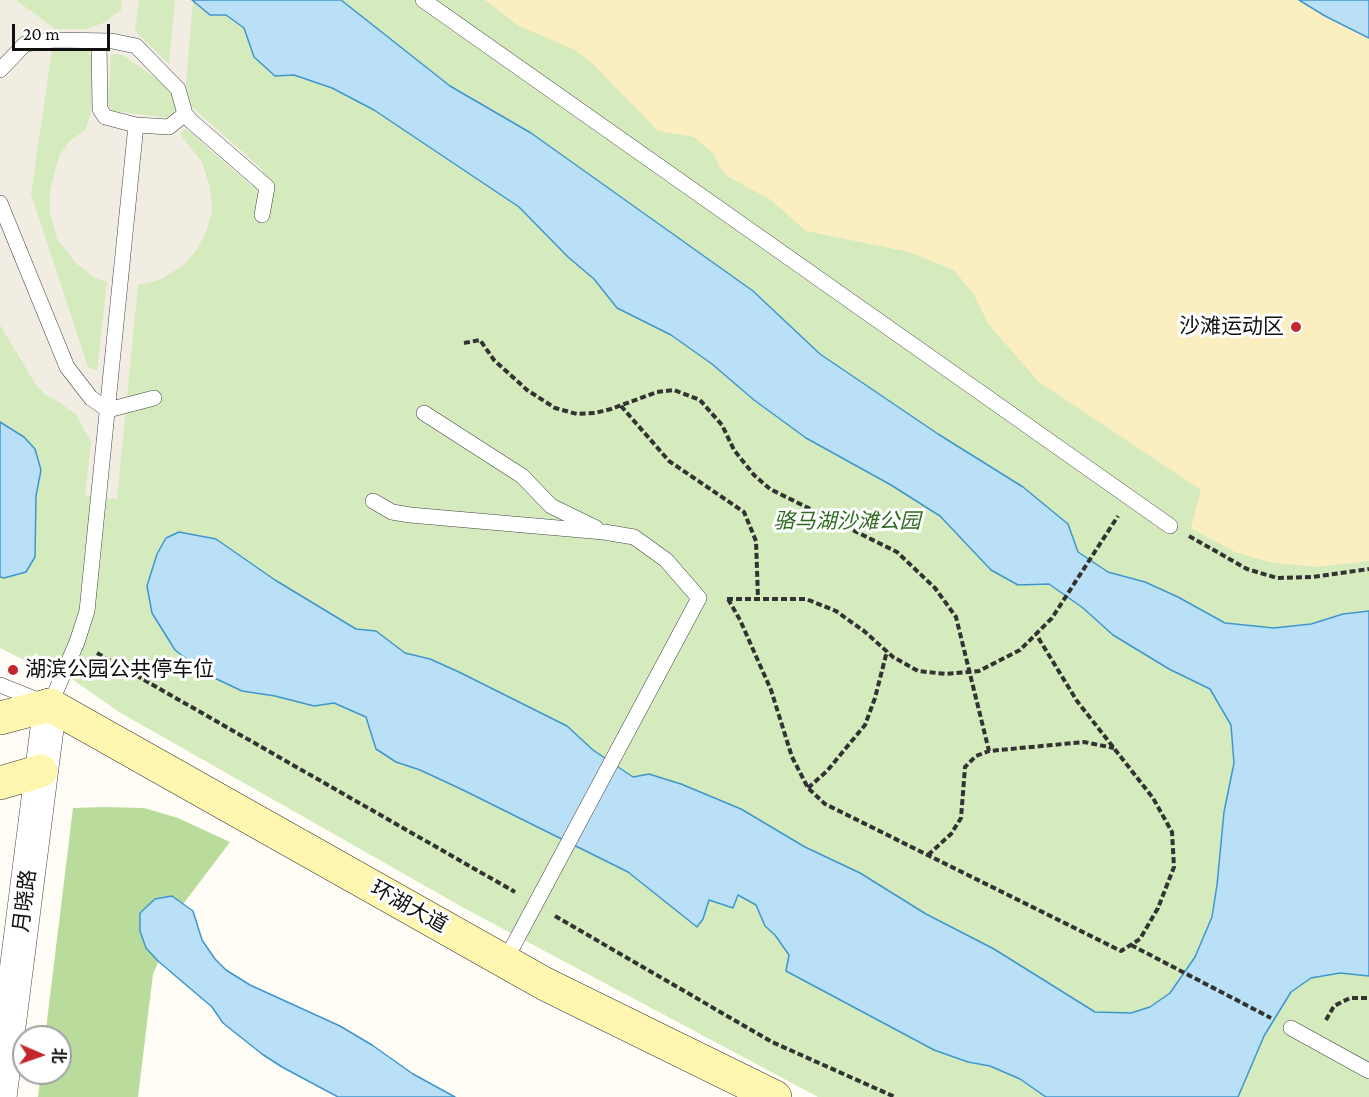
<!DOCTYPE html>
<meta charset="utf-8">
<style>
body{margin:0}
#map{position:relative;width:1369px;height:1097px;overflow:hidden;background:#fffdf5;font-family:"Crimson Pro","Noto Sans SC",serif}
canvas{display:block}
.north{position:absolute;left:12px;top:1025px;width:60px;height:60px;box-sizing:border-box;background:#fff;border:2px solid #a0a0a0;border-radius:50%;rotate:92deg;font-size:16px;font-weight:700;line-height:24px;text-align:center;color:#111}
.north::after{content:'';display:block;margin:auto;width:21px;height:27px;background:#c4262e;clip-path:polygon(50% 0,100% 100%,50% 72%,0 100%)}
.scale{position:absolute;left:12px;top:24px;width:98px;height:27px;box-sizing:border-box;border:3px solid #111;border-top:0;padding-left:8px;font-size:18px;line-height:21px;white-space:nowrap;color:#111;-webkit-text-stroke:4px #fff;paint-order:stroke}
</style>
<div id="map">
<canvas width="1369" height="1097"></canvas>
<div class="north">北</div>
<div class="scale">20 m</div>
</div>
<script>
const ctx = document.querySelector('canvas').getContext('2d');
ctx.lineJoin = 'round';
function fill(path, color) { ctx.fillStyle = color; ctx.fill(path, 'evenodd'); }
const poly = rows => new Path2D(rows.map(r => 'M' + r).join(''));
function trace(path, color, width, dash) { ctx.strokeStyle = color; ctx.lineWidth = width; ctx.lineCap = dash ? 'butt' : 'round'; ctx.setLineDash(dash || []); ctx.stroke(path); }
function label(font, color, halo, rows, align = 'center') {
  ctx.font = font + ' "Crimson Pro","Noto Sans SC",serif'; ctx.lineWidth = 6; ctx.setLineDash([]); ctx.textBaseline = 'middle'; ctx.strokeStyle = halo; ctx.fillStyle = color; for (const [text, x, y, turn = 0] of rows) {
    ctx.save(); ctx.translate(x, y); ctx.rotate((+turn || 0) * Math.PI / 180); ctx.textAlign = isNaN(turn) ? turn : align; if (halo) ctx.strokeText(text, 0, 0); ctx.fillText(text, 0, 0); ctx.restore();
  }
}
fill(poly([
 [0,0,1369,0,1369,1097,818,1097,464,908,119,712,35,653,30,663,0,648]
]), '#d5ebbd');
fill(poly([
 [104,807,144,808,178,818,230,842,184,903,153,974,138,1097,38,1097,41,1073,60,1073,60,1037,45,1037,73,808]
]), '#b9dc9c');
fill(poly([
 [485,0,1299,0,1325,16,1369,38,1369,561,1317,567,1268,562,1235,552,1191,528,1201,490,1039,382,989,325,974,295,954,270,909,252,806,231,771,200,729,177,720,168,714,154,694,137,658,131,590,61,575,50,519,26]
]), '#fbeec1');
fill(poly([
 [0,0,16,0,55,29,87,29,103,23,121,10,122,0,139,0,135,31,169,64,175,0,193,0,186,84,191,106,263,170,252,186,204,145,196,136,185,129,180,134,202,162,210,187,212,211,206,232,197,249,185,264,160,280,138,285,117,499,85,496,91,442,76,415,59,402,46,395,36,385,0,325],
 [75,49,89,51,95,60,93,107,85,130,69,142,59,156,50,191,50,213,57,239,77,264,95,278,107,282,97,371,88,367,31,194,52,50],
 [111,54,122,55,169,87,176,104,174,113,170,118,113,111,108,106]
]), '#f1ede2');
const water = poly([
 [192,0,341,0,450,86,531,133,753,291,820,354,938,434,1023,487,1068,524,1078,552,1108,572,1145,582,1178,597,1225,623,1274,628,1311,624,1343,614,1369,611,1369,976,1340,973,1311,978,1291,992,1264,1036,1238,1097,1046,1097,1020,1079,990,1066,968,1062,934,1050,786,971,789,955,775,935,765,926,756,905,738,895,733,908,709,900,703,919,697,927,628,872,463,790,420,770,396,762,376,749,366,717,334,703,314,706,275,696,242,691,206,674,175,650,152,613,147,586,157,554,166,538,179,532,216,539,275,580,356,629,376,631,405,653,430,659,459,672,567,726,593,750,633,777,649,774,681,784,741,809,805,847,860,873,926,914,994,949,1095,1012,1131,1013,1150,1007,1170,993,1195,957,1212,917,1217,885,1224,812,1234,763,1231,725,1210,689,1169,669,1113,635,1083,608,1049,584,1018,585,991,570,940,516,891,485,806,438,754,400,712,364,671,335,617,308,594,279,568,257,519,207,374,110,332,88,294,75,275,76,254,57,244,28,226,15,210,15,192,0],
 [1299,0,1369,0,1369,38,1325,16,1299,0],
 [0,422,24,437,35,449,41,470,36,496,35,557,26,572,4,578,0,577,0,422],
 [172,896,193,911,202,940,215,959,226,970,250,985,340,1026,372,1045,413,1074,455,1097,338,1097,282,1067,262,1054,223,1023,212,1007,158,961,146,948,140,931,140,913,155,899,172,896]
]);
fill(water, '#b9e0f7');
trace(water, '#3f96cf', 1.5);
const service = poly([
 [423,0,1170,526],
 [99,41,100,109,105,117,136,125,169,127,185,114],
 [0,70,25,44,53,40,112,41,136,46,178,89,185,114,191,121,267,187,262,215],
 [0,203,67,367,91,398,108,410,154,398],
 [424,413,522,476,551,506,596,528],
 [373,501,392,512,410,515,604,532,634,537,666,560,699,598,505,961],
 [0,685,50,705,77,642,87,611,136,125],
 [1291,1028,1369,1071]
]);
const tertiary = poly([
 [0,1097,50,705]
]);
const secondary = poly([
 [0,718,50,705,545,984,775,1097],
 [0,783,41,771]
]);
trace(service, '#444', 16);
trace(tertiary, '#444', 34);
trace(secondary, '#333', 34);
trace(poly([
 [464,343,480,340,494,360,527,390,555,408,577,414,595,413,611,409,657,392,674,390,700,400,722,425,734,450,754,475,770,489,897,552,935,588,956,617,989,751,1084,742,1114,748],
 [621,406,669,461,744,512,756,541,758,598],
 [1189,536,1247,569,1277,578,1312,577,1369,569],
 [727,599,806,599,836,611,864,631,893,657,918,671,946,674,979,671,1020,650,1052,618,1118,516],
 [728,599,740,620,771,690,792,757,808,788,825,804,1121,951,1140,939,1158,908,1174,867,1172,832,1153,798,1077,701,1036,634],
 [97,653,515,892],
 [808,788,827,771,865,725,875,698,887,651],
 [928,855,951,834,961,818,965,767,976,756,989,751],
 [555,916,772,1042,895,1097],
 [1131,945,1271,1018],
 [1326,1020,1334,1006,1350,998,1369,998]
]), '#333', 4, [6, 3]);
trace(service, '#fff', 15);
trace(tertiary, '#fff', 33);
trace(secondary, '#fff6b0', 33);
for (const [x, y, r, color] of [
 [1296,327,6,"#c4262e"],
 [13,670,6,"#c4262e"]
]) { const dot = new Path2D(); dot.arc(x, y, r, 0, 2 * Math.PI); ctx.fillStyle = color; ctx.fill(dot); trace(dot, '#fff', 2); }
label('21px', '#111', '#fff', [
 ["沙滩运动区",1284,327],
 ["湖滨公园公共停车位",25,670,"left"]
], 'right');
label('italic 21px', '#2f6b1f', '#fff', [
 ["骆马湖沙滩公园",847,522]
]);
label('21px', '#111', '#fff', [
 ["月晓路",25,901,-83],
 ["环湖大道",409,907,29]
]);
</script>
